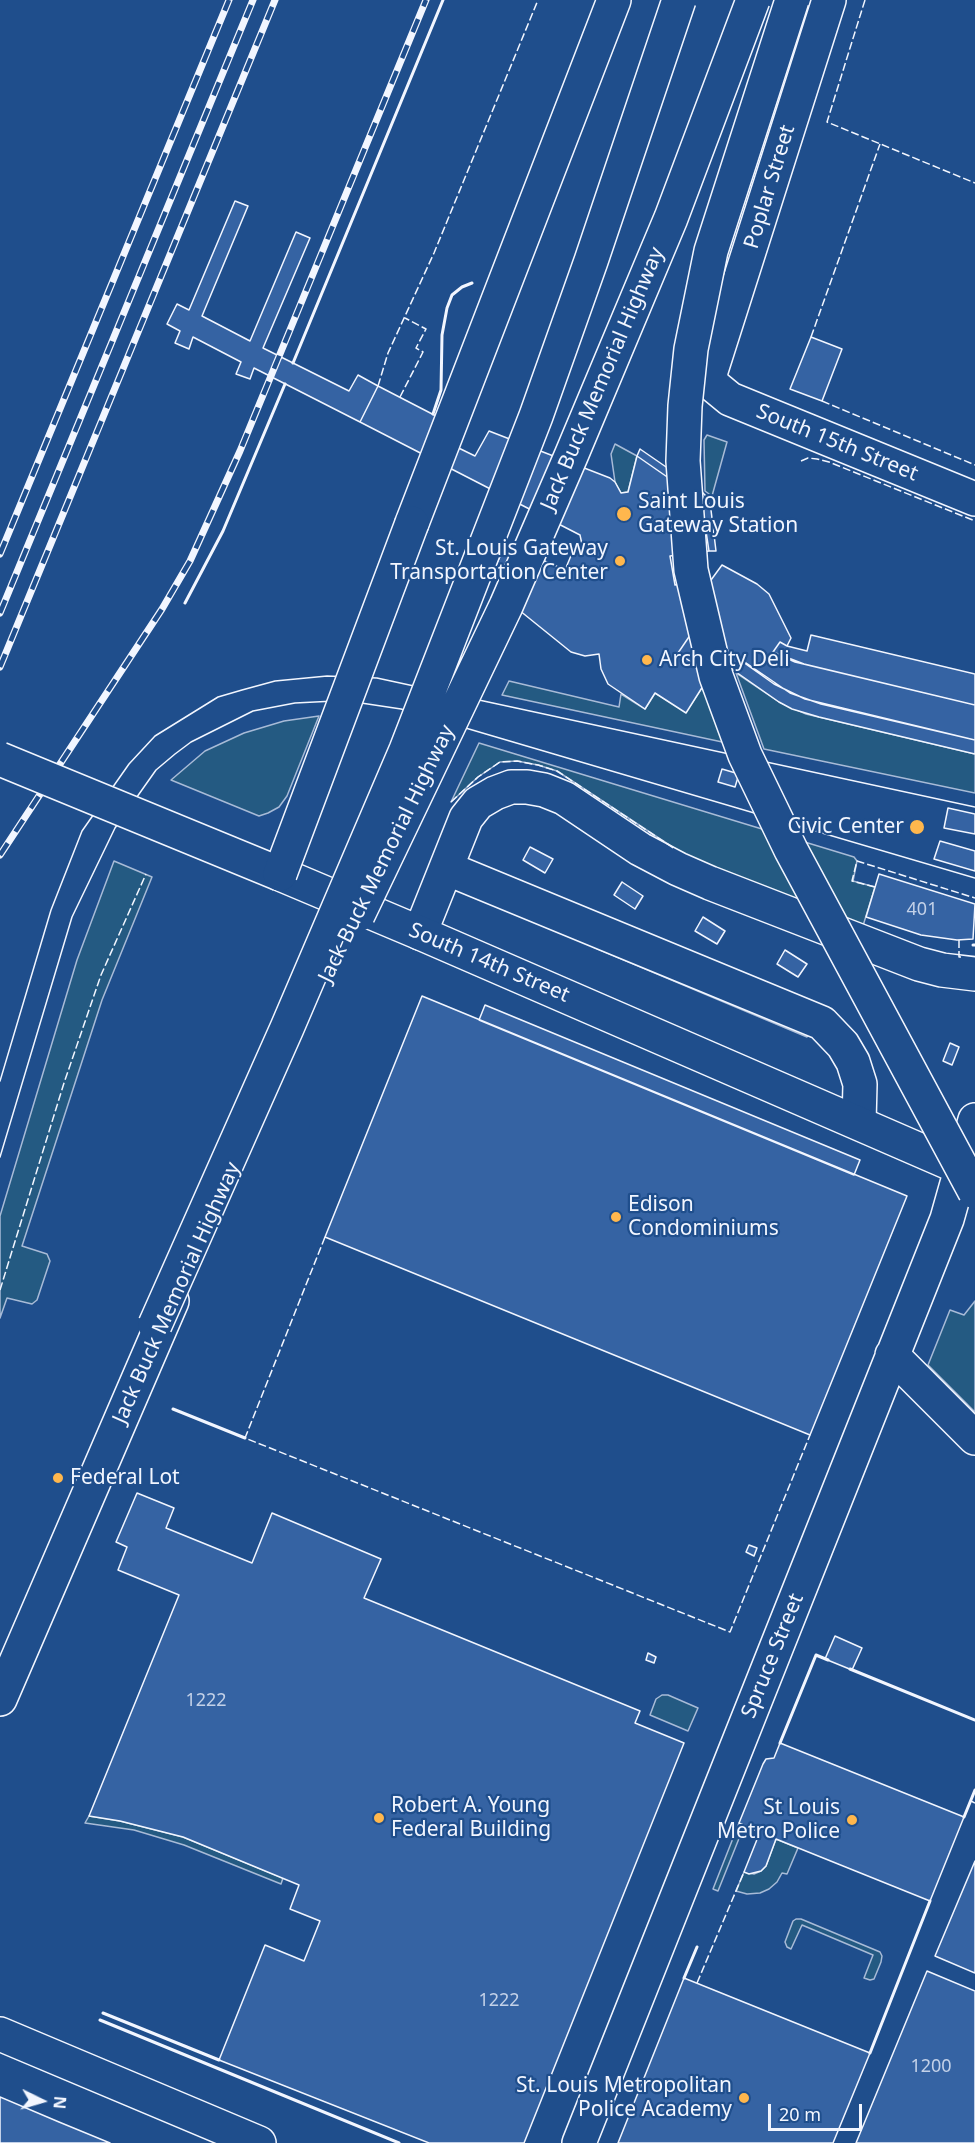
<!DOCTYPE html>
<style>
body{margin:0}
#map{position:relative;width:975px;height:2143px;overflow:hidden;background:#1f4e8c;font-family:"Noto Sans",sans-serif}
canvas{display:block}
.north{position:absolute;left:12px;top:2071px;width:60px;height:60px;-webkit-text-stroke:4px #1f4e8c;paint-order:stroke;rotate:95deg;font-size:16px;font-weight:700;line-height:24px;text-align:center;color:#f2f6ff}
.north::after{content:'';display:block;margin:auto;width:21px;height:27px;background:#f2f6ff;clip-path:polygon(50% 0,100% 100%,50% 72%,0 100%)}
.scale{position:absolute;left:768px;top:2104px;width:94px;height:27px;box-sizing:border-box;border:3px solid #f2f6ff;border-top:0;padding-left:8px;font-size:18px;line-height:21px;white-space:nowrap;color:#f2f6ff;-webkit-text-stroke:4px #1f4e8c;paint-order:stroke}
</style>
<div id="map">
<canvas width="975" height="2143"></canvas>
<div class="north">N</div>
<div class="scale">20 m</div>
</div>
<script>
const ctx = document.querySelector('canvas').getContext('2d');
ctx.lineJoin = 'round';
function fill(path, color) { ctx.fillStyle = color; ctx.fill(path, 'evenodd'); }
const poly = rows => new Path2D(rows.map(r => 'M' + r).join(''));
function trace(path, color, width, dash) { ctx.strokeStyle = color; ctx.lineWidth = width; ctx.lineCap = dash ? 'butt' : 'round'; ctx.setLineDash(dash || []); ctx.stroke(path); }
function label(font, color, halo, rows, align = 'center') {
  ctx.font = font + ' "Noto Sans",sans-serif'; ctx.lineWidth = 4.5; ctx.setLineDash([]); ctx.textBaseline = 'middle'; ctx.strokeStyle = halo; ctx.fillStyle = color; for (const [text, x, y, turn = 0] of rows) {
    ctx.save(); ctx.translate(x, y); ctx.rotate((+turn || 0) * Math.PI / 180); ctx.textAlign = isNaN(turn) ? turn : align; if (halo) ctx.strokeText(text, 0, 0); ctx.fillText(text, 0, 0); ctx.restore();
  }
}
const green = poly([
 [707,435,727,442,712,496,705,491,704,440,707,435],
 [615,444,637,456,628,492,621,493,615,482,611,454,615,444],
 [736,673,779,702,806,714,975,754,975,793,764,749,736,673],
 [509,681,619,707,621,694,645,709,655,693,686,712,705,683,727,743,502,695,509,681],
 [319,716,287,796,279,807,268,813,259,816,171,780,205,751,244,733,284,721,319,716],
 [479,743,854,857,857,861,853,881,875,887,862,929,686,856,557,771,538,765,517,761,500,762,478,777,451,802,479,743],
 [114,861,152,877,102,1000,22,1246,47,1254,50,1261,37,1300,32,1304,7,1298,0,1318,0,1216,77,960,114,861],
 [595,943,809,1033,807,1037,593,947,595,943],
 [975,1301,975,1412,928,1365,950,1310,964,1315,975,1301],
 [662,1695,668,1695,698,1708,688,1731,650,1715,656,1699,662,1695],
 [89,1816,120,1821,183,1837,283,1878,281,1884,184,1845,134,1830,85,1823,89,1816],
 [739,1823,744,1826,718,1891,713,1889,739,1823],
 [776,1839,798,1848,787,1874,782,1873,777,1882,769,1889,760,1893,747,1894,736,1891,744,1872,754,1874,761,1871,766,1866,776,1839],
 [796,1919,801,1919,880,1952,882,1956,881,1962,874,1979,870,1980,864,1978,873,1955,802,1925,791,1949,787,1947,785,1942,793,1921,796,1919]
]);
fill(green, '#245a82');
trace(green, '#a8bbd7', 1.5);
const building = poly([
 [235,201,248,206,202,316,250,341,296,232,310,238,263,348,349,391,358,375,378,386,360,422,254,368,250,379,236,374,241,362,193,337,189,349,175,343,180,331,167,324,177,304,189,310,235,201],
 [811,337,842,349,822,401,790,389,811,337],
 [378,386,438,417,430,434,475,456,489,431,610,478,615,482,621,493,628,492,637,456,696,497,702,505,709,551,670,556,675,585,711,580,722,565,757,584,769,594,791,638,787,646,780,642,773,652,795,662,975,705,975,740,805,699,774,684,695,628,678,653,710,675,686,713,655,693,645,709,608,684,601,669,599,654,585,656,571,652,514,606,525,592,495,567,506,544,565,570,573,551,583,549,580,535,360,422,378,386],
 [640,449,701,491,706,496,711,510,716,551,709,551,702,505,696,497,637,456,640,449],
 [695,628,790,693,821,704,975,740,975,754,819,717,792,709,779,702,703,649,694,664,678,653,695,628],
 [811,635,975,674,975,705,804,664,773,652,780,642,787,646,807,651,811,635],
 [722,769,739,774,735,787,718,782,722,769],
 [948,808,975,814,975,834,944,828,948,808],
 [940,841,975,851,975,871,934,859,940,841],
 [530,847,553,859,545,873,523,860,530,847],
 [879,874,975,904,973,939,957,940,921,935,866,917,879,874],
 [622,882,643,896,635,909,614,895,622,882],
 [703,917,725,931,717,944,695,931,703,917],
 [785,950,807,964,798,977,777,964,785,950],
 [422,996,907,1196,810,1435,325,1237,422,996],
 [485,1005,860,1160,854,1175,479,1020,485,1005],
 [950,1043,959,1047,952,1065,943,1061,950,1043],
 [137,1493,174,1508,166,1528,252,1563,272,1513,381,1559,364,1598,640,1711,635,1723,684,1743,524,2143,429,2143,219,2060,265,1945,304,1961,320,1921,290,1909,299,1885,183,1837,120,1821,89,1816,179,1595,118,1570,127,1547,116,1542,137,1493],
 [749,1545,757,1548,754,1556,746,1552,749,1545],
 [835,1636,862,1648,852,1670,825,1659,835,1636],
 [648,1653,656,1657,654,1663,646,1660,648,1653],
 [780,1743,964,1817,930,1901,776,1839,766,1866,761,1871,749,1874,744,1872,760,1832,739,1823,763,1764,766,1759,774,1758,780,1743],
 [975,1861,975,1973,935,1956,975,1861],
 [927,1971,975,1991,975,2143,856,2143,927,1971],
 [684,1978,870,2053,833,2143,618,2143,684,1978],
 [0,2097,59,2122,110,2143,0,2143,0,2097]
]);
fill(building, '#3563a3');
trace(building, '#f2f6ff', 1.5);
const minor = poly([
 [829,0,710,374,713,385,730,399,975,499],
 [446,868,822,1023,843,1045,853,1062,860,1084,859,1122],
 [420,933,466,818,478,803,495,793,511,787,527,787,544,790,564,798,640,849,678,869,710,883,919,964,942,970,975,974],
 [892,1355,975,1438],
 [579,2143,947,1219,975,1120]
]);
const major = poly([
 [280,874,420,933,975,1174],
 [0,2034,259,2143]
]);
const highway = poly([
 [412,523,614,0],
 [0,1699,172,1301]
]);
trace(minor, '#f2f6ff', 36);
trace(major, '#f2f6ff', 36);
trace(highway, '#f2f6ff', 36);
trace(minor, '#1f4e8c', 33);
trace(major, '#1f4e8c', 33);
trace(highway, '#1f4e8c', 33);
trace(poly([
 [0,1081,51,910,82,831,129,764,155,736,218,697,242,690,275,681,327,676,377,678,975,807],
 [0,1157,72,917,115,828,156,770,175,754,191,742,253,711,295,703,335,701,361,703,401,709,975,878]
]), '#f2f6ff', 1.5);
const rail = poly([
 [0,554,229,0],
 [0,613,253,0],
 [0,667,275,0],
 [0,855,162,609,190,561,240,451,426,0]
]);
trace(rail, '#f2f6ff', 7);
trace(rail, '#1f4e8c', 4.5, [14]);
const majorBridge = poly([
 [0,759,280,874]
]);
const highwayBridge = poly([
 [792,0,711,251,691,349,685,406,683,461,691,570,716,676,745,755,791,850,975,1192],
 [280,874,412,523],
 [358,915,506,606,571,456,671,218,753,0],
 [155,1325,287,1028,406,750,536,416,591,261,679,0]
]);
trace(majorBridge, '#f2f6ff', 36, []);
trace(highwayBridge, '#f2f6ff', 36, []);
trace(majorBridge, '#1f4e8c', 33);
trace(highwayBridge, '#1f4e8c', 33);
trace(poly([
 [865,0,827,122,975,183],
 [811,337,880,144],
 [378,386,388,353,434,253,538,0],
 [400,397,423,352,416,348,426,329,405,318],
 [822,401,975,465],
 [801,461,808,458,817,459,829,462,975,521],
 [451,802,478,777,500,762,517,761,538,765,557,771,675,849],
 [875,887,852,881,857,861,975,898],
 [959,940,959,957,963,957],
 [325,1237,245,1438,730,1632,810,1435],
 [0,1290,64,1083,101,975,146,874],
 [971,1801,975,1803],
 [697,1983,744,1872]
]), '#f2f6ff', 1.5, [8, 3]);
trace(poly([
 [293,363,443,0],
 [433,414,441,390,442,335,447,308,452,295,462,287,472,283],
 [185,603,223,531,285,384],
 [973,945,975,945],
 [173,1409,245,1438],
 [850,1669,975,1720],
 [780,1743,816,1655,828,1660],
 [964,1817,975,1790],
 [684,1978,697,1947],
 [103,2013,219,2060],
 [100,2020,399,2143],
 [870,2053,930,1901]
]), '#f2f6ff', 3);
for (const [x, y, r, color] of [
 [624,514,8,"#ffb74d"],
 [620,561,6,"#ffb74d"],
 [647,660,6,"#ffb74d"],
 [917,827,8,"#ffb74d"],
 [616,1217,6,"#ffb74d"],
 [58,1478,6,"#ffb74d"],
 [379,1818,6,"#ffb74d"],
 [852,1820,6,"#ffb74d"],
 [744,2098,6,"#ffb74d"]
]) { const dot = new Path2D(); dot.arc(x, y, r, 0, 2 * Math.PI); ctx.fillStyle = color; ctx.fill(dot); trace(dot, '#1f4e8c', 2); }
label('18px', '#c3d1e8', null, [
 ["401",922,910],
 ["1222",206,1701],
 ["1222",499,2001],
 ["1200",931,2067]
]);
label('21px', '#f2f6ff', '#1f4e8c', [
 ["Poplar Street",770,187,-73],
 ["Jack Buck Memorial Highway",603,379,-67],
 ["South 15th Street",837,443,22],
 ["Jack Buck Memorial Highway",387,854,-64],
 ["South 14th Street",489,963,23],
 ["Jack Buck Memorial Highway",177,1293,-66],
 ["Spruce Street",773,1656,-68]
]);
label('21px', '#f2f6ff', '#1f4e8c', [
 ["Saint Louis",638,502],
 ["Gateway Station",638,526],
 ["St. Louis Gateway",608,549,"right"],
 ["Transportation Center",608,573,"right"],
 ["Arch City Deli",659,660],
 ["Civic Center",904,827,"right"],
 ["Edison",628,1205],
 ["Condominiums",628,1229],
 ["Federal Lot",70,1478],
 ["Robert A. Young",391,1806],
 ["Federal Building",391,1830],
 ["St Louis",840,1808,"right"],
 ["Metro Police",840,1832,"right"],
 ["St. Louis Metropolitan",732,2086,"right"],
 ["Police Academy",732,2110,"right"]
], 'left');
</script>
